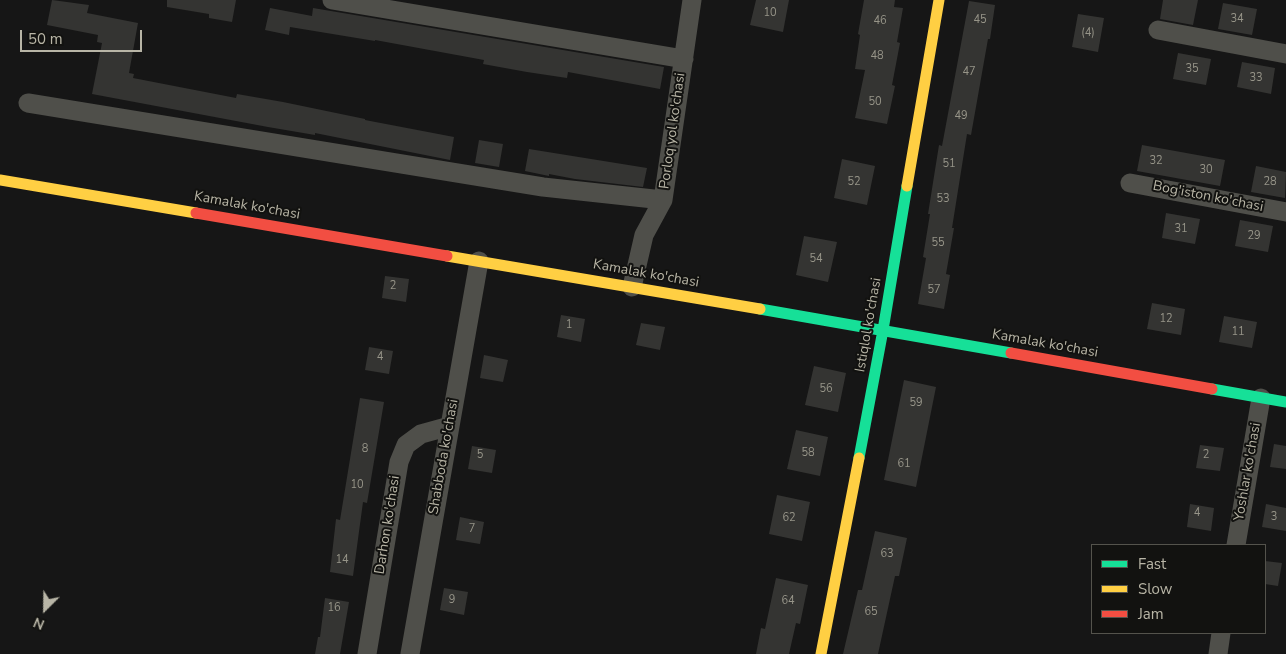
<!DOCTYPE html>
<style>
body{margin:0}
#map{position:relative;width:1286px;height:654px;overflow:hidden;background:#161616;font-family:"Nunito Sans",sans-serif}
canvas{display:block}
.legend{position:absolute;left:1091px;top:544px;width:175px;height:90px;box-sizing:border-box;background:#121210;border:1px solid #54534c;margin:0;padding:6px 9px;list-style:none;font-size:15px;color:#b8b5a6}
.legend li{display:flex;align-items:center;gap:10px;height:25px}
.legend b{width:25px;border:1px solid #54534c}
.north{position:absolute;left:20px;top:584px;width:50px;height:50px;-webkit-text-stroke:4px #121210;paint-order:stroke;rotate:203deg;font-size:14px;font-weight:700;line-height:20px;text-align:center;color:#b8b5a6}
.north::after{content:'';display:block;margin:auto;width:18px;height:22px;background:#b8b5a6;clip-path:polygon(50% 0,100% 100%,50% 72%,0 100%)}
.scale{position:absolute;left:20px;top:30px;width:122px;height:22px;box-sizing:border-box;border:2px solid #b8b5a6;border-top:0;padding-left:6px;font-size:15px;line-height:18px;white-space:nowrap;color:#b8b5a6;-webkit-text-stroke:4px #121210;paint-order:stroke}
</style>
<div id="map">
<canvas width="1286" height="654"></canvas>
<ul class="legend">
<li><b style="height:6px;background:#16e098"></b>Fast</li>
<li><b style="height:6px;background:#ffcf43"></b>Slow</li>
<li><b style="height:6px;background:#f24e42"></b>Jam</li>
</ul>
<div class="north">N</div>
<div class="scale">50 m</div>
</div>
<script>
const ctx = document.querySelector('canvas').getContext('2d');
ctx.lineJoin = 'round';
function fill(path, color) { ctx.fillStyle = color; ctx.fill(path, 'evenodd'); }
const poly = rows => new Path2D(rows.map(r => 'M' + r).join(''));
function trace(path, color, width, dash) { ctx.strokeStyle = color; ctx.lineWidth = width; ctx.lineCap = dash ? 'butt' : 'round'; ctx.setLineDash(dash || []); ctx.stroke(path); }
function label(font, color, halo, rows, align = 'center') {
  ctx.font = font + ' "Nunito Sans",sans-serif'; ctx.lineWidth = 4; ctx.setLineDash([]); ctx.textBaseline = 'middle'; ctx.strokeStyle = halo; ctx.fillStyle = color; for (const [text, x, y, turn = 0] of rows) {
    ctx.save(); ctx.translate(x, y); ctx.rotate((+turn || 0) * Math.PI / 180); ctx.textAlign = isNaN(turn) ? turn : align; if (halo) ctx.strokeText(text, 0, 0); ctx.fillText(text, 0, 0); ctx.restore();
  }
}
fill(poly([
 [52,0,89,5,87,13,138,23,129,73,134,74,133,78,236,98,237,94,283,102,365,119,365,120,454,137,450,160,315,133,315,135,268,127,92,94,102,43,97,42,98,35,47,25],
 [167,0,236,0,232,22,209,18,209,14,167,7],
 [756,0,789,0,783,32,750,25],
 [864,0,895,0,894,7,903,8,897,42,900,43,892,85,895,86,887,124,855,118,865,70,855,69,860,35,858,34],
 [1163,0,1198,0,1193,25,1160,19],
 [969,1,995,5,990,39,988,39,971,135,967,134,952,228,954,228,946,274,950,275,944,309,918,304,926,258,923,257,930,214,928,214,939,145,942,146],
 [1223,3,1257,9,1252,35,1218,29],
 [270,8,312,16,313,8,664,67,660,89,568,72,567,78,527,72,483,64,484,60,375,40,375,41,290,27,289,35,265,30],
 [1078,14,1104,18,1098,52,1072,47],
 [1178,53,1211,59,1206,85,1173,79],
 [1242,62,1275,68,1271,94,1237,87],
 [479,140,503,144,499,167,475,163],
 [1142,145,1225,160,1220,186,1137,171],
 [529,149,647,168,643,187,575,179,549,174,549,176,525,171],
 [842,159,875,166,867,205,834,198],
 [1256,166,1286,172,1285,198,1251,192],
 [1166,213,1200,219,1195,244,1162,238],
 [1240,220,1273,226,1268,252,1235,246],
 [804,236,837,242,828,282,796,275],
 [385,276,409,279,406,302,382,298],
 [1152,303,1185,309,1181,335,1147,329],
 [561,315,585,319,581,342,557,337],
 [1224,316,1257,322,1252,348,1219,342],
 [641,323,665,327,660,350,636,345],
 [369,347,393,351,389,374,365,370],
 [484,355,508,360,503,382,480,378],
 [814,366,846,373,838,412,805,405],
 [904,380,936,387,916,487,884,480],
 [360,398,384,402,367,503,363,502,353,576,330,572,336,519,340,520],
 [796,430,828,437,820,476,787,469],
 [1274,444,1286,446,1286,469,1270,467],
 [1200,445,1224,448,1220,471,1196,468],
 [472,446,496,450,492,473,468,469],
 [777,495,810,502,802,541,769,534],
 [1190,504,1214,508,1211,531,1187,527],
 [1266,504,1286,508,1286,531,1262,527],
 [460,517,484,522,480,544,456,540],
 [875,531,907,538,899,576,895,576,878,654,843,654,858,590,862,590],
 [1265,561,1282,563,1278,586,1265,584],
 [776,578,808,585,800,624,796,623,789,654,756,654,761,628,765,629],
 [444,588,468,592,464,615,440,610],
 [325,598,349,602,340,654,315,654,318,637,320,637]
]), '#343432');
trace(poly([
 [332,0,684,59],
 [1158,30,1286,54],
 [28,103,543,187,663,200],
 [1130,183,1286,212],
 [632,287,644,235,663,200,692,0],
 [1236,545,1261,398],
 [367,654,399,462,406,445,421,434,450,426],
 [410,654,479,261],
 [1218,654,1221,633]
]), '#4f4f4a', 19);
trace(poly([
 [760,309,1011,353],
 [1212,389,1286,402],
 [859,458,883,330,907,186]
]), '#16e098', 11);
trace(poly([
 [0,180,196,213],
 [907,186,939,0],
 [447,256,760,309],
 [821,654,859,458]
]), '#ffcf43', 11);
trace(poly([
 [196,213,447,256],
 [1011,353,1212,389]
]), '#f24e42', 11);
label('11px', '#979589', null, [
 ["10",770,13],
 ["34",1237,19],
 ["45",980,20],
 ["46",880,21],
 ["(4)",1088,33],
 ["48",877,56],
 ["35",1192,69],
 ["47",969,72],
 ["33",1256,78],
 ["50",875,102],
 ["49",961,116],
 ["32",1156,161],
 ["51",949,164],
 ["30",1206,170],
 ["52",854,182],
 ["28",1270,182],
 ["53",943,199],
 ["31",1181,229],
 ["29",1254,236],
 ["55",938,243],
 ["54",816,259],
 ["2",393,286],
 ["57",934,290],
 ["12",1166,319],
 ["1",569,325],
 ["11",1238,332],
 ["4",380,357],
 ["56",826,389],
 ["59",916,403],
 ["8",365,449],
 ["58",808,453],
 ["5",480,455],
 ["2",1206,455],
 ["61",904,464],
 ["10",357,485],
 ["4",1197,513],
 ["3",1274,517],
 ["62",789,518],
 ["7",472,529],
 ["63",887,554],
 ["14",342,560],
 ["9",452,600],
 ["64",788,601],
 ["16",334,608],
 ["65",871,612]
]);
label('14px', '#b8b5a6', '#121210', [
 ["Porloq yol ko'chasi",673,131,-82],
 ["Bog'iston ko'chasi",1208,197,11],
 ["Kamalak ko'chasi",247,206,10],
 ["Kamalak ko'chasi",646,274,10],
 ["Istiqlol ko'chasi",869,325,-80],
 ["Kamalak ko'chasi",1045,344,10],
 ["Shabboda ko'chasi",444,457,-80],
 ["Yoshlar ko'chasi",1248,472,-80],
 ["Darhon ko'chasi",388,525,-81]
]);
</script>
